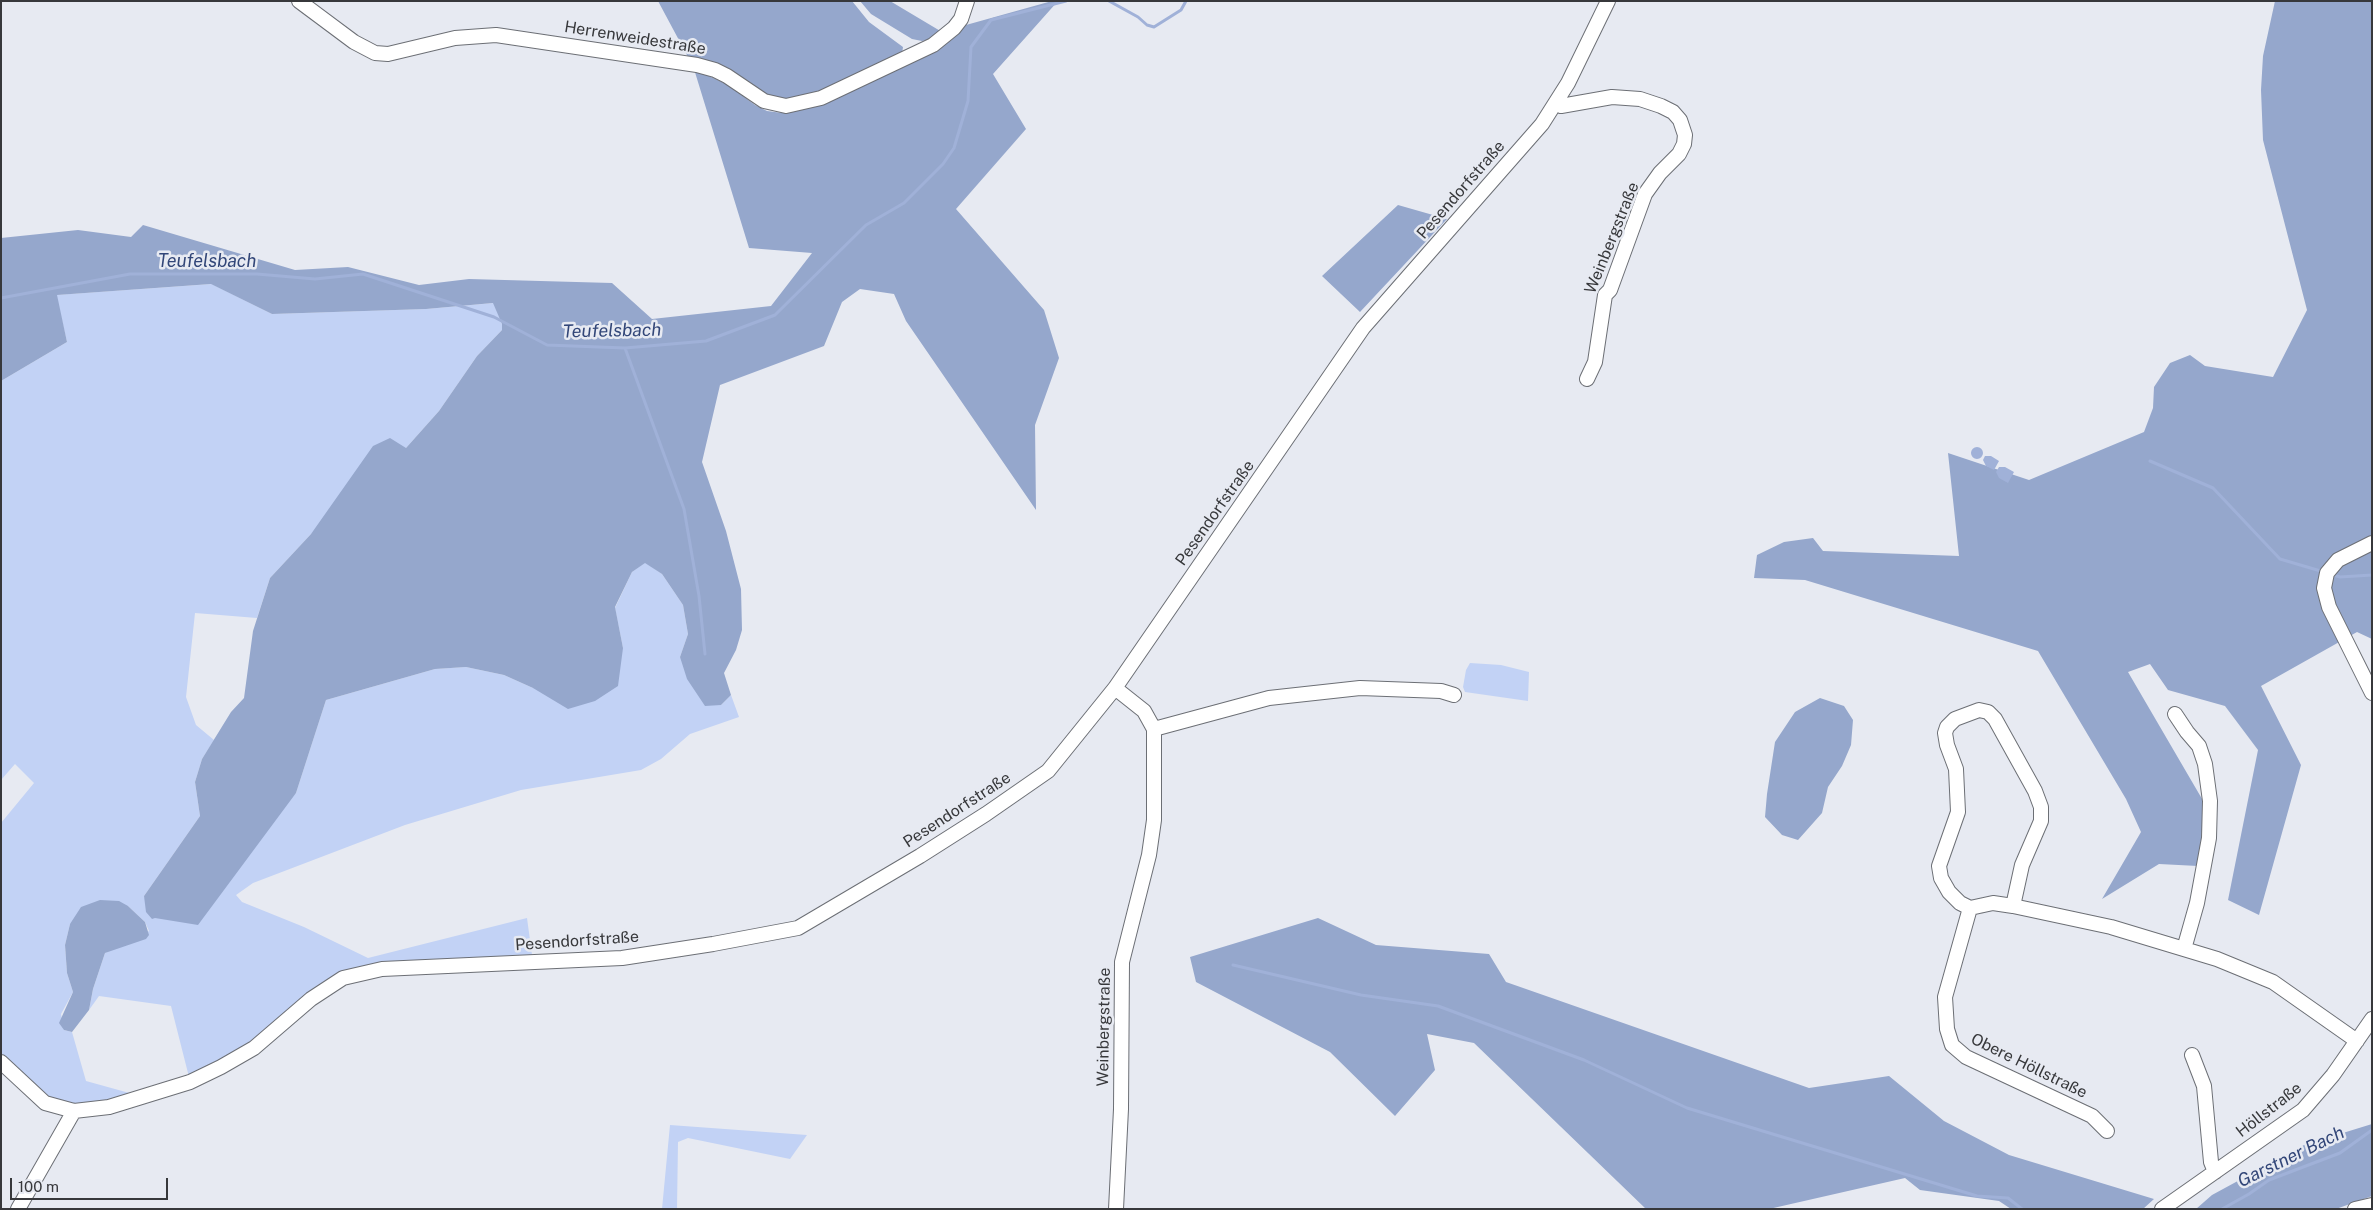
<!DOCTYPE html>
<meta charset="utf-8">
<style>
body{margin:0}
#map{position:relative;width:2373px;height:1210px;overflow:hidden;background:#e7eaf2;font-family:"Public Sans",sans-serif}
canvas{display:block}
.frame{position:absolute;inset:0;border:2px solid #37383b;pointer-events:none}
.scale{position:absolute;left:10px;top:1178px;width:158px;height:22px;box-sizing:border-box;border:2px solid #37383b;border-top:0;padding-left:6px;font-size:15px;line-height:18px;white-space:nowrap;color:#37383b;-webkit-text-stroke:4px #e7eaf2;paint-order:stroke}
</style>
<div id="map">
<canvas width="2373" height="1210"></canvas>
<div class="frame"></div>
<div class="scale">100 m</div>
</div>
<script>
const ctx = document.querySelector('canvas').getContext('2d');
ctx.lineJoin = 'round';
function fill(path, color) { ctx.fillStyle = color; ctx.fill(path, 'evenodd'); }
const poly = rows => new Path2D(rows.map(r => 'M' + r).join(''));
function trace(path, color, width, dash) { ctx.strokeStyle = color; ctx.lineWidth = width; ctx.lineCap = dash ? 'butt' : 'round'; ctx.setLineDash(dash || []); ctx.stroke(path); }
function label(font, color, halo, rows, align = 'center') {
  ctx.font = font + ' "Public Sans",sans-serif'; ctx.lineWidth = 5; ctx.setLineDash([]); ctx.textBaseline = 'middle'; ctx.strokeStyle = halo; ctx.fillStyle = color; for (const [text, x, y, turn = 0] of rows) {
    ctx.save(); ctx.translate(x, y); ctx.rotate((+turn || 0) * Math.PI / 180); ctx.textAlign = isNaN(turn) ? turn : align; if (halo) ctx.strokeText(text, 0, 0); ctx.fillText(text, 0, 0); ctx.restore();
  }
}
fill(poly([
 [212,284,272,314,426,309,494,303,502,324,502,330,477,356,439,411,406,448,311,534,270,578,257,618,195,613,186,697,196,725,214,740,202,759,195,782,200,816,144,896,153,918,296,793,326,700,435,669,466,667,504,675,533,688,623,648,615,608,632,572,645,562,662,574,683,605,688,634,680,657,721,705,731,695,739,717,690,734,661,759,641,770,521,790,405,825,253,883,236,895,242,902,304,927,368,958,527,918,532,955,383,964,345,973,254,1042,189,1077,171,1006,99,996,89,1010,93,989,105,953,149,931,145,922,128,906,70,924,65,945,67,973,73,992,61,1014,64,1030,72,1032,86,1081,133,1094,111,1101,78,1105,66,1103,49,1097,34,1086,1,1053,1,823,34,783,15,764,1,780,1,381,67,342,56,295],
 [1470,663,1501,665,1529,672,1528,701,1465,692,1463,687,1466,670],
 [670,1125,807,1135,790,1159,688,1138,678,1142,677,1209,662,1209]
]), '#c2d2f5');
fill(poly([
 [658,1,852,1,869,22,903,47,902,54,832,87,797,99,773,99,716,63,688,57],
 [860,1,890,1,942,32,933,39,922,41,912,39,871,14],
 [1052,1,1058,1,993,74,1026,129,956,209,1044,310,1059,358,1035,425,1036,510,906,321,894,294,860,289,842,302,824,346,720,385,702,462,726,531,741,589,742,630,736,650,724,673,731,695,721,705,705,706,687,679,680,657,688,634,683,605,662,574,645,563,632,572,615,607,623,648,618,686,595,701,568,709,533,688,504,675,466,667,435,669,326,700,296,793,198,925,155,918,152,919,146,912,144,896,200,816,195,782,202,759,231,712,244,698,253,631,270,578,311,534,373,446,390,438,406,448,439,411,477,356,502,330,502,324,493,303,426,309,272,314,211,284,57,295,67,342,1,381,1,238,78,230,131,237,143,225,295,270,348,267,419,285,469,279,612,283,652,319,771,306,812,253,749,248,694,69,728,85,755,105,767,111,782,113,799,110,825,102,941,48,966,25],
 [2275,1,2372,1,2372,639,2357,632,2261,686,2301,765,2259,915,2228,900,2258,750,2225,706,2168,690,2150,664,2128,672,2205,804,2198,866,2159,864,2102,899,2141,832,2126,799,2038,651,1805,580,1754,578,1757,555,1784,542,1813,538,1823,551,1959,556,1948,453,2029,480,2144,432,2153,408,2154,387,2170,363,2190,355,2205,366,2273,377,2307,310,2263,140,2261,90,2263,56],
 [1398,205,1447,219,1360,312,1322,276],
 [1820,698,1844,706,1853,720,1851,745,1842,766,1828,787,1822,813,1798,840,1782,835,1765,817,1767,794,1775,742,1795,712],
 [100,900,119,901,128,906,145,922,149,935,146,939,105,953,93,989,89,1010,72,1032,64,1030,59,1023,73,992,67,973,65,945,70,924,81,907],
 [1318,918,1376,945,1489,954,1506,982,1809,1088,1889,1076,1944,1121,2009,1155,2154,1199,2143,1209,2011,1209,1999,1201,1920,1190,1905,1178,1769,1209,1646,1209,1474,1043,1427,1034,1435,1070,1395,1116,1330,1052,1196,982,1190,957],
 [2372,1124,2372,1196,2336,1209,2196,1209,2212,1195,2304,1145]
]), '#95a7cc');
fill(poly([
 '1971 453a6 6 0 1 1 12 0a6 6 0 1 1-12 0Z',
 [1985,456,1991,456,1999,461,1994,470,1986,466,1983,460],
 [1999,467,2005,467,2014,472,2008,483,1999,478,1996,472]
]), '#a0b1d8');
trace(poly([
 [1109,1,1138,17,1147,25,1154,27,1181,10,1186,1],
 [1,298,130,274,257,274,315,279,363,274,494,317,547,345,625,348,706,341,775,315,866,225,904,203,943,164,954,148,968,101,971,47,991,20,1066,1],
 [625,348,684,509,699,596,705,654],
 [2150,461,2213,488,2280,559,2324,572],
 [2330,574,2340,577,2372,575],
 [1233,965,1361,995,1438,1006,1584,1060,1687,1108,1977,1196,2008,1198,2022,1209],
 [2222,1209,2249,1194,2269,1180,2340,1153,2372,1130]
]), '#a0b1d8', 3);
const minor = poly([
 [299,1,354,42,375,53,388,54,455,38,496,35,697,65,715,70,727,76,764,101,786,106,821,98,933,45,954,28,961,19,967,1],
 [1556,104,1561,106,1612,97,1640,99,1661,106,1673,112,1680,120,1685,135,1684,144,1679,154,1660,173,1645,194,1610,290,1605,295,1595,362,1587,379],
 [2372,543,2338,560,2327,573,2324,588,2329,607,2372,693],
 [1115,688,1144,711,1154,729,1154,820,1149,855,1122,962,1121,1109,1116,1209],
 [2175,714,2187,732,2199,746,2205,764,2210,801,2209,838,2197,903,2184,949],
 [1154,729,1269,698,1360,688,1441,691,1454,695],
 [1970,908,1960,903,1949,892,1941,878,1939,866,1958,812,1956,769,1947,745,1945,733,1947,727,1955,719,1979,710,1988,712,1995,719,2035,791,2041,807,2041,821,2022,865,2013,906],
 [2192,1055,2204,1086,2211,1162,2215,1172],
 [1,1062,45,1103,74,1111,109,1107,190,1082,221,1067,254,1048,311,999,343,978,382,969,622,958,713,944,798,928,920,856,986,814,1048,771,1115,688,1363,328,1542,124,1568,83,1608,1],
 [2107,1131,2092,1116,1966,1057,1952,1045,1947,1029,1945,997,1970,908,1993,903,2013,906,2111,927,2217,959,2273,982,2357,1041],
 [18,1209,74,1111],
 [2162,1209,2303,1110,2333,1075,2372,1019],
 [2355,1209,2372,1205]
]);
trace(minor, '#6c6f75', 16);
trace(minor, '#fff', 14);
label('16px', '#37383b', '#e7eaf2', [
 ["Herrenweidestraße",635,38,9],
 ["Pesendorfstraße",1461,190,-49],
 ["Weinbergstraße",1612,238,-68],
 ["Pesendorfstraße",1215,513,-55],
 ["Pesendorfstraße",957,810,-33],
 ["Pesendorfstraße",577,941,-4],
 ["Weinbergstraße",1104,1027,-89],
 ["Obere Höllstraße",2029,1066,26],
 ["Höllstraße",2269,1110,-38]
]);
label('italic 18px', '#324678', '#e7eaf2', [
 ["Teufelsbach",207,261],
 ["Teufelsbach",612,331,-1],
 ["Garstner Bach",2291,1157,-26]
]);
</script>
